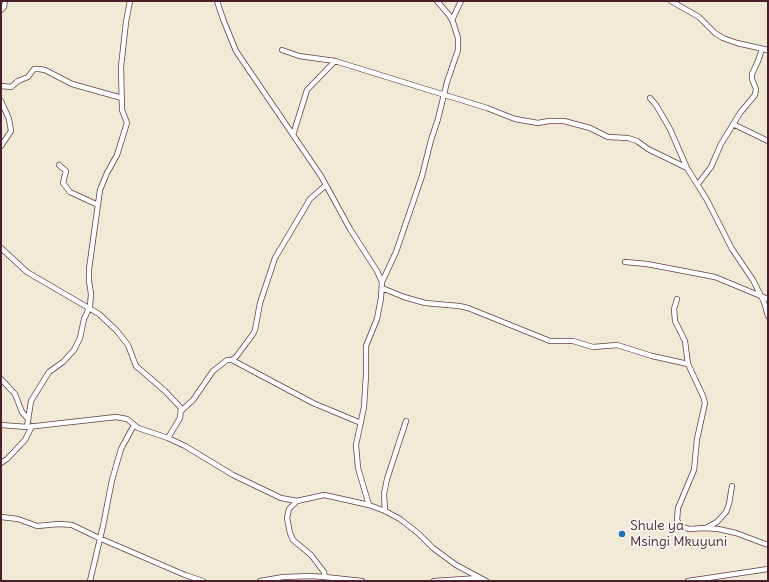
<!DOCTYPE html>
<style>
body{margin:0}
#map{position:relative;width:769px;height:582px;overflow:hidden;background:#f0e9d5;font-family:Delius,sans-serif}
canvas{display:block}
.frame{position:absolute;inset:0;border:2px solid #4a1f2b;pointer-events:none}
</style>
<div id="map">
<canvas width="769" height="582"></canvas>
<div class="frame"></div>
</div>
<script>
const ctx = document.querySelector('canvas').getContext('2d');
ctx.lineJoin = 'round';
const poly = rows => new Path2D(rows.map(r => 'M' + r).join(''));
function trace(path, color, width, dash) { ctx.strokeStyle = color; ctx.lineWidth = width; ctx.lineCap = dash ? 'butt' : 'round'; ctx.setLineDash(dash || []); ctx.stroke(path); }
function label(font, color, halo, rows, align = 'center') {
  ctx.font = font + ' Delius,sans-serif'; ctx.lineWidth = 3.5; ctx.setLineDash([]); ctx.textBaseline = 'middle'; ctx.strokeStyle = halo; ctx.fillStyle = color; for (const [text, x, y, turn = 0] of rows) {
    ctx.save(); ctx.translate(x, y); ctx.rotate((+turn || 0) * Math.PI / 180); ctx.textAlign = isNaN(turn) ? turn : align; if (halo) ctx.strokeText(text, 0, 0); ctx.fillText(text, 0, 0); ctx.restore();
  }
}
const minor = poly([
 [217,1,223,19,236,51,321,176,350,229,377,271,382,282,381,298,377,319,366,346,366,375,364,407,356,445,358,468,369,505],
 [671,1,699,17,715,33,723,38,737,43,768,50],
 [1,10,4,7,5,1],
 [452,20,461,1],
 [282,50,299,56,335,61,487,108,515,119,538,123,549,121,564,121,590,128,608,137,628,138,637,141,648,149,687,168,707,200,732,249,753,280,764,302,768,316],
 [1,86,11,87,18,81,28,77,34,69,39,69,45,70,72,84,122,98],
 [650,98,656,105,670,129,687,168],
 [1,101,9,119,11,131,1,146],
 [733,124,768,141],
 [293,135,307,90,335,61],
 [59,165,66,171,63,183,70,192,98,205],
 [698,184,711,167,721,144,740,113,755,95,756,89,752,79,752,74,758,61,762,49],
 [1,248,27,272,99,314,117,331,128,345,136,366,165,391,181,408,180,418,168,438],
 [625,262,647,264,715,277,768,299],
 [382,282,396,252,422,176,431,140,438,119,447,82,458,50,458,38,453,22,449,15,437,1],
 [382,288,404,297,425,303,459,306,468,308,550,341,573,341,593,347,617,345,652,356,688,364],
 [677,299,674,309,675,321,685,341,688,364,703,396,705,403,697,439,694,470,678,508,677,520,680,525,685,528,690,529,704,528,718,529,736,533,768,545],
 [232,360,313,403,361,423],
 [1,379,15,394,22,412,28,419],
 [181,411,193,400,213,371,227,360,232,360,236,357,253,334,255,330,260,303,275,258,310,199,326,185],
 [1,425,27,427,107,418,116,417,127,419,138,428,168,438,185,446,233,475,281,498,297,501,324,495,329,496,369,505,385,511,400,519,419,534,433,548,456,565,486,581],
 [27,427,31,401,49,372,63,362,74,350,80,338,84,319,90,306,91,294,89,281,89,269,100,190,107,173,117,155,127,123,122,110,121,67,126,22,130,1],
 [1,463,7,459,25,440,32,426],
 [297,501,289,509,287,518,290,533,293,540,311,555,324,572,325,577],
 [385,511,384,494,387,479,406,421],
 [1,517,18,519,37,526,59,524,72,525,99,538,185,575,203,581],
 [706,528,717,522,726,512,729,504,732,486],
 [90,581,103,526,112,480,121,449,134,425],
 [260,581,283,577,310,576,325,577,362,581],
 [434,581,479,578],
 [688,581,768,569]
]);
trace(minor, '#633d44', 6);
trace(minor, '#fff', 4.5);
for (const [x, y, r, color] of [
 [622,534,4,"#1f6fb2"]
]) { const dot = new Path2D(); dot.arc(x, y, r, 0, 2 * Math.PI); ctx.fillStyle = color; ctx.fill(dot); trace(dot, '#f6f6f2', 1.5); }
label('14px', '#4a1f2b', '#f6f6f2', [
 ["Shule ya",630,526],
 ["Msingi Mkuyuni",630,542]
], 'left');
</script>
